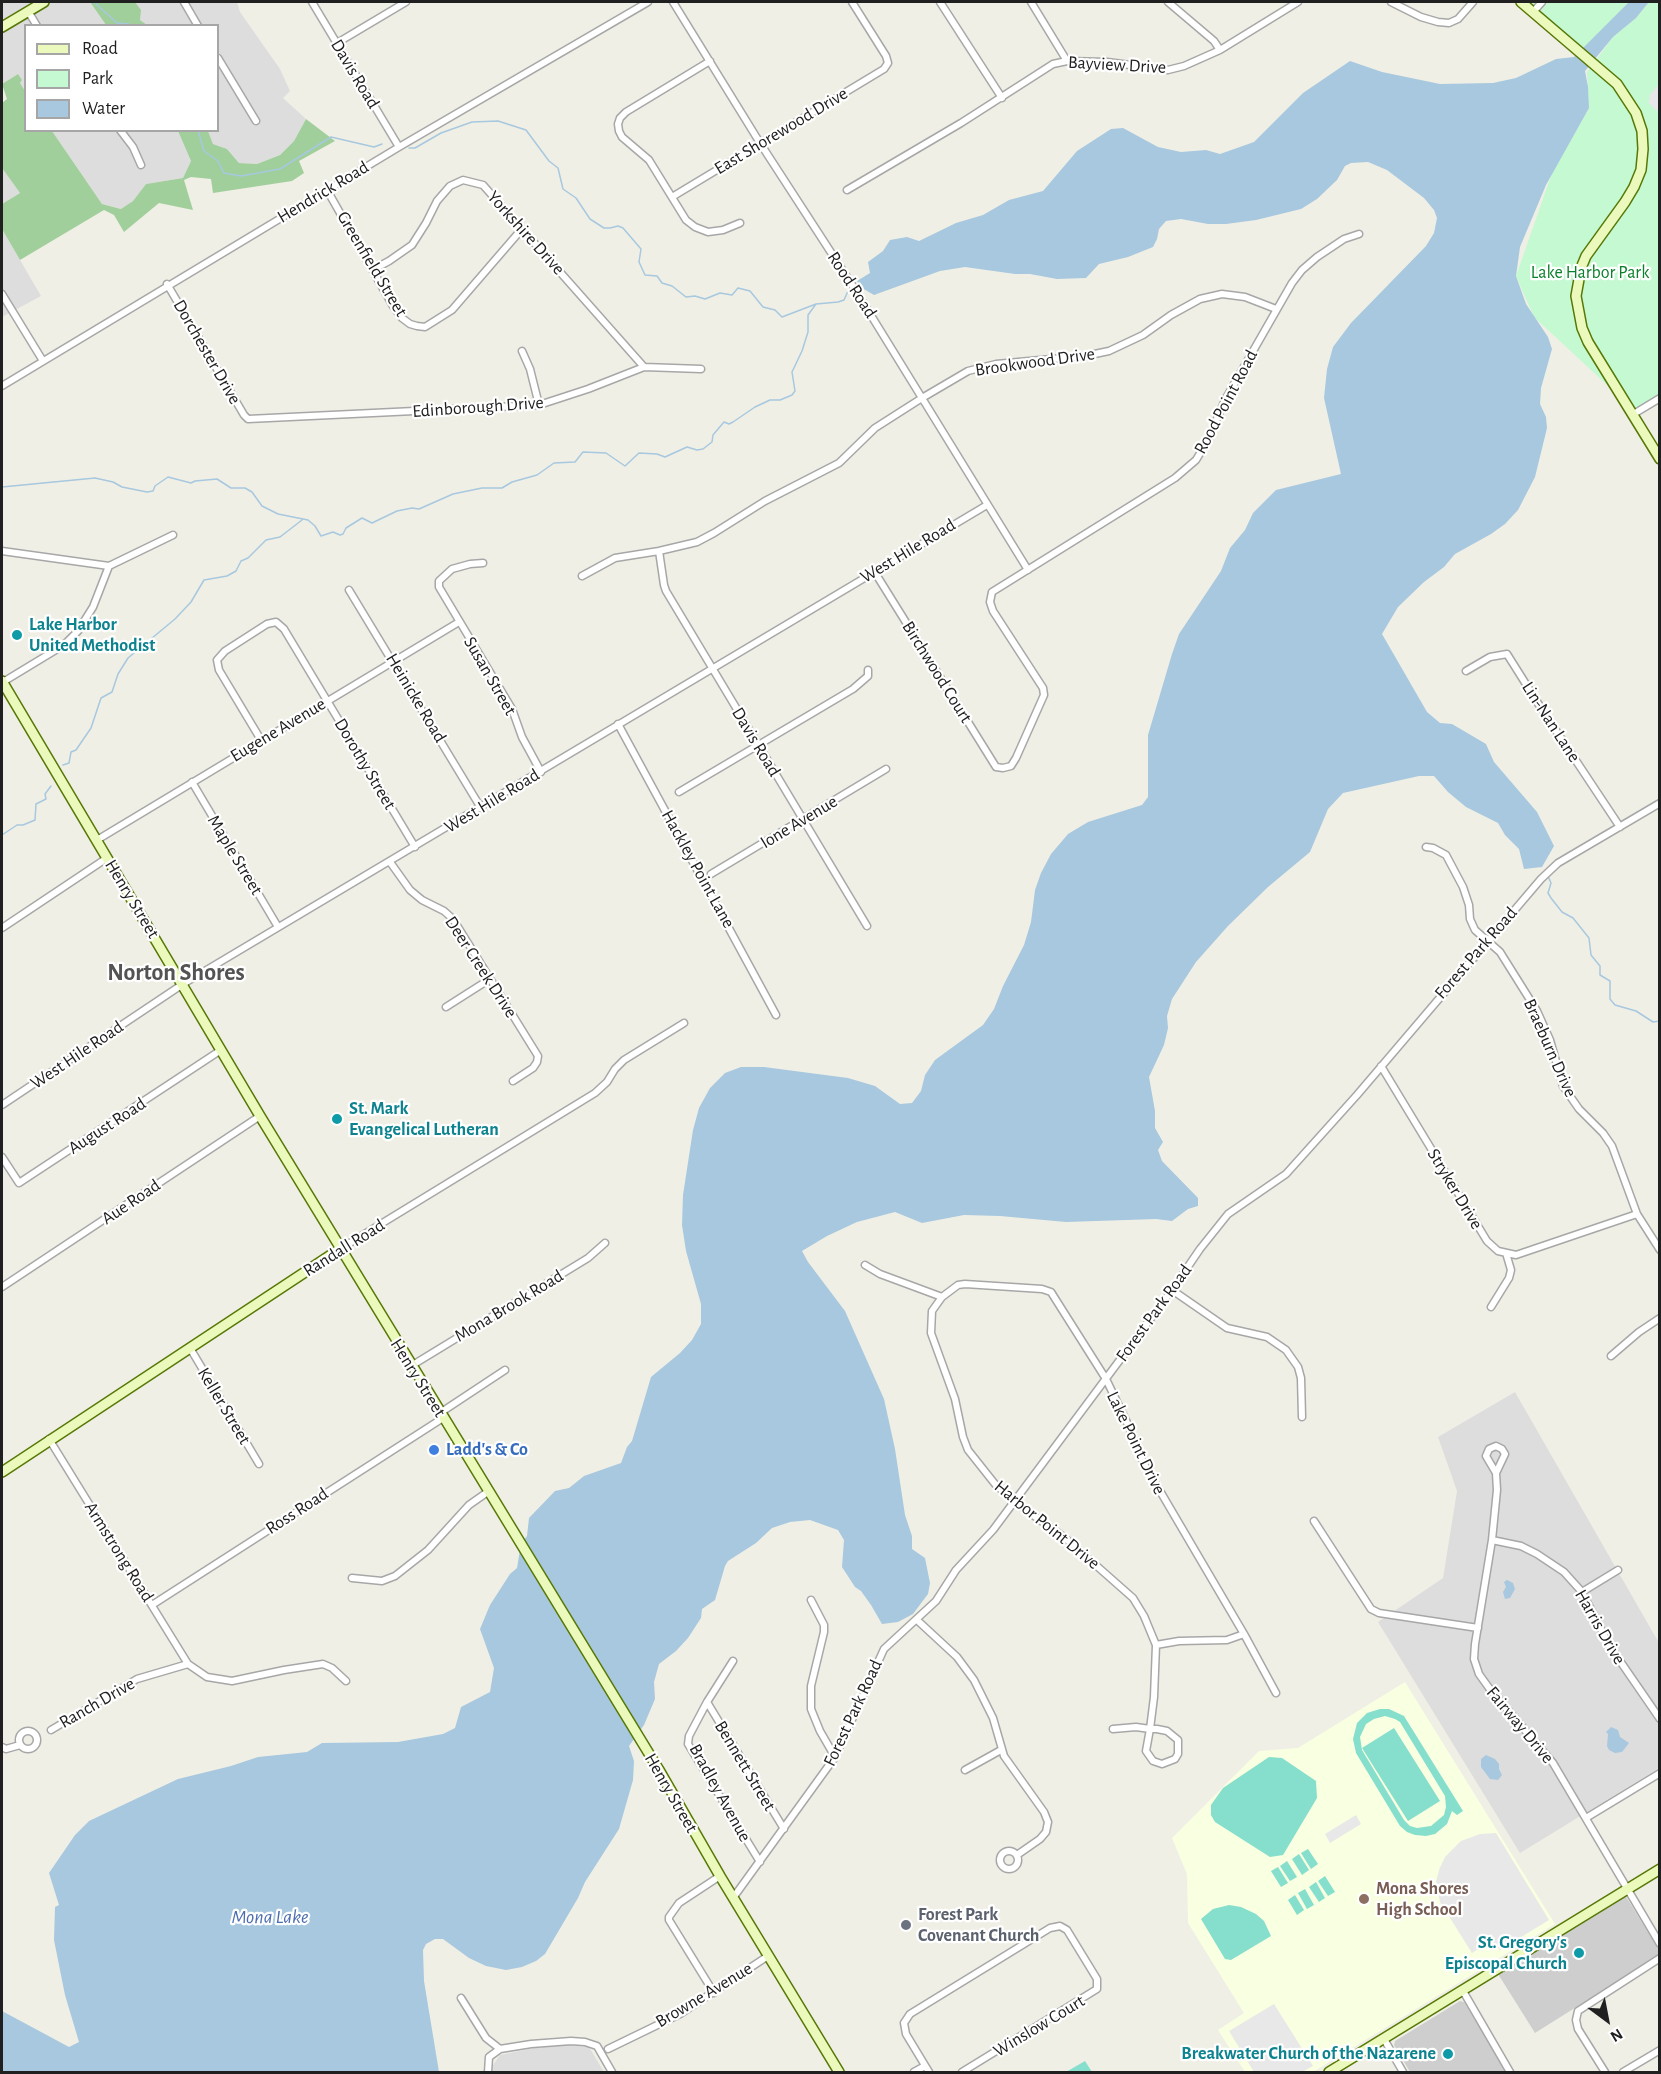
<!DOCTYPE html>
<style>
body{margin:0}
#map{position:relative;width:1661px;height:2074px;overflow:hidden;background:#f0efe6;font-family:"Alegreya Sans",sans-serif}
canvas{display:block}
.frame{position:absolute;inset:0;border:3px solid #202020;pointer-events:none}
.legend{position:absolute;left:24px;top:24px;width:195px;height:108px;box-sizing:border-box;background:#fff;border:2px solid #a6a6a6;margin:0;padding:8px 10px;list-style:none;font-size:18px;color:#202020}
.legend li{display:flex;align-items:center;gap:12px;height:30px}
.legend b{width:30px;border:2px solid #a6a6a6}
.north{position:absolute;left:1577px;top:1990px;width:60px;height:60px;-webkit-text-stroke:4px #fff;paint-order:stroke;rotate:148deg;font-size:16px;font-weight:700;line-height:24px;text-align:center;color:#202020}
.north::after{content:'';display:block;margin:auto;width:21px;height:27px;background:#202020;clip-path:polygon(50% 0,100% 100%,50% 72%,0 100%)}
</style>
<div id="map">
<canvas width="1661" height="2074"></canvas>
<div class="frame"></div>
<ul class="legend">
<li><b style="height:8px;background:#ebf9bc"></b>Road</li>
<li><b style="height:16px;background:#c5f9d2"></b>Park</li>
<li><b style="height:16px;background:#a7c8de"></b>Water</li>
</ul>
<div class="north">N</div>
</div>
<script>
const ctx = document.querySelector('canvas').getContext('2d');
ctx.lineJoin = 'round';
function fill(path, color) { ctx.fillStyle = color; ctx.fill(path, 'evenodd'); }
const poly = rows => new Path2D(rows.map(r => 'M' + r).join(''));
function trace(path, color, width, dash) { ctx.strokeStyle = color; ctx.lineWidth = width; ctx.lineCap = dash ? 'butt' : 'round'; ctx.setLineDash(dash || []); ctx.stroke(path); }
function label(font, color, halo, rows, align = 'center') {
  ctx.font = font + ' "Alegreya Sans",sans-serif'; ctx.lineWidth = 4.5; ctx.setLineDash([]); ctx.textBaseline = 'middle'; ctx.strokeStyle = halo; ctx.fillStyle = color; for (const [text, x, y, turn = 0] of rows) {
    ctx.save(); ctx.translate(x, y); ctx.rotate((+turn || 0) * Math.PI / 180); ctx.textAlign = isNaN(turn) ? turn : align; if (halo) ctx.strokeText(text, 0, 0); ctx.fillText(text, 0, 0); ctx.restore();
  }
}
fill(poly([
 [2,2,90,2,106,25,26,26,25,91,20,83,18,74,2,84],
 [135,2,237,2,240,12,280,69,290,91,283,98,306,119,294,141,280,155,257,164,239,163,227,149,213,144,208,131,218,130,218,26,147,25,140,20],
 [52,131,178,131,191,161,183,178,146,184,133,201,122,209,102,204],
 [2,168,20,193,2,204],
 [2,229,41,296,2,317],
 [1515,1392,1659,1643,1659,1768,1520,1853,1378,1622,1443,1578,1457,1491,1438,1437],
 [568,2045,589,2047,604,2072,492,2072,491,2068,500,2055,534,2048]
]), '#dedddd');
fill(poly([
 [1405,1682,1555,1924,1313,2072,1245,2072,1218,2030,1244,2013,1188,1923,1187,1874,1172,1838,1259,1751,1298,1748]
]), '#f9ffe1');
fill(poly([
 [1625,1895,1659,1950,1659,1955,1535,2033,1498,1974],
 [1460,2001,1464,2002,1507,2072,1410,2072,1394,2045,1395,2041]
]), '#cecece');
fill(poly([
 [90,2,135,2,141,10,140,20,147,25,106,25],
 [18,74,22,80,20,83,25,91,26,130,52,131,102,204,121,209,133,201,146,184,183,178,191,161,178,131,208,131,213,144,227,149,239,163,257,164,280,155,294,141,306,119,335,141,299,161,304,173,292,181,213,193,211,179,191,177,184,180,193,210,159,203,124,232,114,215,104,210,20,260,2,229,2,204,20,193,2,168,2,103,7,99,2,84]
]), '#a1cf9c');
fill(poly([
 [1521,2,1629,2,1588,45,1579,51],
 [1649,2,1659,2,1659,398,1636,412,1534,317,1516,276,1552,173,1589,108,1587,72,1613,37,1636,18]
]), '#c5f9d2');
fill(poly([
 [1380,1709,1389,1709,1404,1716,1463,1811,1457,1815,1452,1811,1447,1824,1435,1834,1426,1836,1415,1835,1407,1832,1400,1826,1356,1753,1353,1739,1357,1723,1367,1713],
 [1385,1716,1395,1719,1400,1722,1445,1796,1446,1807,1444,1815,1431,1826,1417,1828,1410,1826,1404,1820,1362,1750,1360,1737,1366,1724,1374,1719],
 [1394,1728,1440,1801,1408,1821,1362,1748],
 [1269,1757,1282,1758,1316,1781,1317,1798,1283,1855,1270,1857,1215,1822,1211,1815,1211,1805,1223,1788],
 [1308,1849,1318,1864,1311,1869,1301,1853],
 [1299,1854,1309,1870,1302,1875,1292,1859],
 [1287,1861,1297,1877,1290,1881,1280,1866],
 [1278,1867,1288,1883,1281,1887,1271,1871],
 [1325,1876,1335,1892,1328,1896,1318,1881],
 [1316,1882,1325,1898,1319,1902,1309,1887],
 [1305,1889,1314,1905,1307,1909,1298,1893],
 [1295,1895,1304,1910,1297,1915,1288,1900],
 [1229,1905,1241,1907,1256,1914,1264,1921,1271,1936,1231,1960,1225,1959,1201,1919,1213,1909],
 [1085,2061,1092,2072,1066,2072]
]), '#85dfcc');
fill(poly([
 [1659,84,1659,113,1648,102,1650,98,1649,96],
 [1356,1815,1361,1824,1330,1843,1325,1834],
 [1496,1833,1549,1920,1500,1950,1492,1940,1472,1953,1440,1902,1436,1882,1439,1870,1445,1857,1461,1841,1480,1834],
 [1274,2004,1313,2066,1302,2072,1254,2072,1229,2031]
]), '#e8e8e8');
fill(poly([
 [1629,2,1649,2,1636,18,1613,37,1585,71,1588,87,1589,108,1546,185,1520,247,1516,276,1526,304,1548,337,1552,349,1541,388,1540,404,1546,417,1547,428,1535,477,1518,510,1505,524,1491,534,1455,554,1444,567,1424,582,1398,607,1382,634,1427,712,1440,723,1452,724,1486,744,1494,762,1537,812,1554,846,1542,867,1524,869,1519,849,1505,835,1498,823,1466,807,1448,792,1434,776,1419,776,1343,793,1328,809,1310,852,1268,887,1228,926,1196,962,1172,999,1167,1016,1168,1028,1164,1045,1149,1077,1155,1111,1155,1128,1163,1142,1158,1150,1162,1161,1198,1198,1198,1206,1188,1209,1172,1221,1156,1219,1066,1222,1000,1216,964,1215,922,1223,895,1212,857,1222,827,1236,802,1251,808,1262,845,1311,884,1399,895,1449,905,1515,912,1536,912,1549,925,1558,930,1583,928,1594,913,1614,898,1622,882,1624,871,1605,861,1591,855,1587,842,1567,844,1540,838,1530,810,1520,790,1522,772,1528,756,1543,728,1561,725,1566,715,1600,702,1609,701,1618,688,1638,676,1651,659,1664,654,1682,655,1699,644,1725,629,1746,634,1761,633,1780,619,1829,585,1882,578,1898,545,1954,536,1961,522,1967,506,1970,486,1966,469,1958,443,1939,435,1939,426,1944,423,1950,424,1981,439,2072,2,2072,2,2011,69,2047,79,2042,65,1995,54,1940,55,1907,59,1905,49,1873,75,1835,89,1821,178,1779,231,1766,258,1757,307,1752,322,1743,398,1742,443,1734,455,1728,461,1707,490,1692,494,1668,480,1629,490,1605,510,1574,517,1568,521,1544,527,1536,529,1518,555,1491,569,1488,584,1476,621,1463,627,1447,632,1441,651,1377,680,1353,692,1340,701,1324,701,1304,686,1251,682,1225,683,1195,693,1130,699,1108,710,1088,725,1073,741,1067,764,1067,848,1078,875,1086,900,1104,912,1103,921,1091,925,1075,935,1060,983,1025,994,1009,1003,986,1024,945,1031,922,1035,890,1041,873,1051,854,1068,834,1088,822,1142,805,1148,797,1148,735,1172,654,1179,634,1221,571,1230,548,1245,530,1253,513,1276,490,1341,474,1324,398,1327,369,1333,347,1351,323,1426,246,1434,233,1437,218,1434,210,1424,198,1387,170,1368,162,1351,163,1345,166,1337,180,1317,199,1301,209,1256,220,1226,224,1208,224,1181,219,1166,221,1159,229,1157,239,1153,247,1128,257,1099,264,1086,278,1057,279,1030,274,1015,274,965,267,940,271,874,295,862,288,857,281,870,273,868,262,883,251,890,240,907,237,919,241,956,223,983,215,1009,200,1043,191,1077,151,1111,129,1123,128,1158,147,1181,152,1206,150,1220,154,1254,142,1303,93,1350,61,1382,72,1440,84,1493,83,1516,78,1556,59,1574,57],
 [1507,1580,1513,1583,1515,1589,1510,1598,1505,1599,1503,1592,1506,1587,1504,1582],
 [1611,1727,1618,1730,1620,1737,1629,1743,1622,1752,1615,1753,1609,1750,1607,1746,1608,1734,1606,1732],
 [1486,1755,1495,1759,1499,1764,1499,1769,1502,1775,1498,1780,1490,1779,1481,1767,1481,1759]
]), '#a7c8de');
trace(poly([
 [94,2,117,23,129,24,129,26],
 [198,130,204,151,218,161,224,173,241,176,280,169,331,137,374,147,382,144],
 [409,148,415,148,441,133,472,122,498,121,526,130,549,161,558,168,563,189,576,198,590,219,604,228,610,228,618,226,623,228,641,249,639,262,645,275,657,276,662,283,672,286,686,297,695,296,705,299,720,293,732,295,738,288,750,291,763,307,775,310,782,317,816,304,838,302,844,300,848,291],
 [2,487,95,478,113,482,122,487,147,492,153,491,155,486,168,477,191,483,195,481,217,479,231,488,245,488,252,492,262,506,278,514,308,520,315,526,321,536,333,532,340,535,343,534,346,528,362,518,372,523,397,511,412,508,419,509,453,494,482,488,502,488,512,482,537,475,554,463,575,462,583,452,606,453,625,466,639,453,657,454,665,457,687,447,697,450,703,449,712,442,713,435,724,422,729,424,733,422,755,407,770,400,780,400,792,395,795,391,792,372,802,351,808,332,808,315,816,304],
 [63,765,69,763,71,752,76,750,91,728,101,698,112,692,118,674,128,658,175,619,191,602,204,580,227,576,236,571,241,561,248,558,266,540,280,537,302,520],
 [2,835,17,825,23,825,35,820,36,804,46,799,45,794,51,786],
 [1548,876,1551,883,1548,893,1551,898,1562,912,1573,918,1589,938,1591,955,1600,966,1600,975,1610,981,1610,999,1615,1005,1636,1011,1653,1022,1660,1021]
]), '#a7c8de', 1.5);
const street = poly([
 [184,2,198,26],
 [312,2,399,147],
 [673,2,760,143,856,291,1028,570],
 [940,2,1002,98],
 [1031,2,1067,61],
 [1168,2,1214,41,1220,50],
 [1391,2,1421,17,1438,22,1449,23,1458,19,1473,2],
 [28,11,37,26],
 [1533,12,1542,2],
 [337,43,406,2],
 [218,58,256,121],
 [710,61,626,112,620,118,618,124,619,131,622,137,649,160,686,220,695,227,708,232,723,230,740,223],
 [120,130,133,147,141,165],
 [327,190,393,306,402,318,410,324,417,326,425,327,452,310,521,230],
 [847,190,961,123,1053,64,1067,61,1107,62,1168,70,1184,66,1220,50,1298,2],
 [672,197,884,69,888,63,886,56,852,2],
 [374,269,389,261,412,245,426,223,437,201,450,186,463,180,483,185,644,367],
 [167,284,244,415,248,419,539,405,588,389,644,367,701,369],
 [2,294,43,361],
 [522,351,530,369,539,405],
 [2,386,399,147,648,2],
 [1632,415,1660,398],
 [2,551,109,566,173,535],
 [659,551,664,585,666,591,867,926],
 [483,563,470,564,452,569,439,581,439,587,512,709,522,737,541,772],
 [874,571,996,767,1003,768,1011,766,1016,758,1044,695,1043,688,993,611,990,602,992,592,1175,478,1196,460,1208,440,1225,400,1292,283,1302,270,1317,257,1344,239,1359,234],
 [582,576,615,558,659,551,697,542,714,533,765,501,839,463,875,428,922,398,968,371,996,364,1085,356,1109,351,1143,335,1171,315,1200,299,1222,294,1245,297,1276,309],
 [349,590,481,808],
 [1466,671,1490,657,1507,654,1541,708,1620,827],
 [3,682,64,645,78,631,93,607,109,566],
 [618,724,776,1015],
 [261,740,219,670,217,660,225,651,267,624,276,622,284,629,415,847],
 [192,782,278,927],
 [679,792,853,689,868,676,868,670],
 [97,840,459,622],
 [1426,847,1433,848,1446,855,1463,887,1469,905,1470,919,1475,930,1500,952,1537,1011,1550,1040,1563,1086,1579,1109,1603,1133,1612,1146,1637,1214,1660,1250],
 [390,862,410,890,422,900,444,911,453,919,538,1056,537,1062,533,1068,513,1081],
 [711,874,886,769],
 [2,928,107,858],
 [446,1007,490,979],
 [1381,1066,1487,1241,1498,1251,1516,1255,1637,1214],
 [2,1105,183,984,987,505],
 [2,1157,19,1183,221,1050],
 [340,1249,595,1093,607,1082,615,1069,624,1060,684,1023],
 [865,1265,880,1274,942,1297],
 [2,1287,260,1116],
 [1172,1290,1227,1328,1267,1337,1286,1350,1298,1367,1301,1378,1302,1417],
 [1491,1307,1509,1278,1511,1270,1506,1253],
 [190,1348,259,1464],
 [1611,1356,1639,1332,1660,1318],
 [411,1366,588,1258,605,1243],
 [440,1413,505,1370],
 [49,1439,188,1664],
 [1496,1473,1505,1454,1502,1449,1496,1446,1489,1449,1486,1456,1496,1473,1497,1490,1492,1540,1475,1644,1474,1659,1479,1674,1489,1688,1553,1763,1660,1944],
 [1314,1521,1371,1609,1379,1613,1478,1628],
 [1492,1540,1521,1546,1537,1554,1564,1572,1582,1592,1609,1645,1660,1719],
 [352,1578,382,1581,395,1576,428,1550,469,1505,489,1491],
 [1582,1592,1618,1570],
 [811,1600,824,1625,824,1632,811,1686,811,1709,820,1731,835,1757],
 [152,1605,443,1418],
 [917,1620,957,1657,974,1680,993,1718,1004,1756,1044,1812,1048,1822,1046,1832,1040,1839,1017,1855],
 [1156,1645,1179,1641,1227,1640,1244,1634],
 [733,1661,707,1702,689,1736,688,1744,760,1862],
 [707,1702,784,1829],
 [1113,1729,1136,1727,1150,1729,1157,1729,1167,1731,1178,1740,1178,1754,1175,1759,1162,1764,1153,1761,1146,1751,1150,1729,1154,1697,1156,1645,1144,1616,1133,1598,1065,1538,1015,1502,995,1484,968,1450,963,1437,955,1399,931,1333,932,1311,942,1297,958,1285,965,1284,1042,1289,1051,1292,1056,1300,1106,1379,1131,1431,1143,1462,1244,1634,1276,1693],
 [51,1730,137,1679,188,1664,207,1677,232,1681,284,1670,323,1664,332,1668,346,1681],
 '19 1740a9 9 0 1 1 18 0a9 9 0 1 1-18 0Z',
 [2,1747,6,1749,20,1745],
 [965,1770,1001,1750],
 [1586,1818,1660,1773],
 '1000 1860a9 9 0 1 1 18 0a9 9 0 1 1-18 0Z',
 [733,1898,835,1757,884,1649,936,1601,956,1570,993,1530,1172,1290,1200,1249,1228,1214,1286,1174,1357,1095,1541,879,1558,863,1660,803],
 [1463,1991,1510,2072],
 [714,1993,669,1920,669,1917,679,1903,720,1876],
 [461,1998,486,2038,500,2049],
 [1384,2039,1403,2072],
 [608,2049,680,2014,768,1956],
 [488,2072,489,2057,500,2049,531,2044,571,2041,585,2042,597,2046,612,2072],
 [914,2072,925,2066],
 [929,2072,906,2034,904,2023,910,2014,1050,1928,1060,1926,1067,1930,1097,1979,1097,1989,962,2072],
 [1605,2072,1578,2029,1576,2020,1578,2011,1660,1958],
 [1623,2072,1660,2050]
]);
const secondary = poly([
 [1521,2,1617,84,1636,113,1642,131,1643,149,1641,170,1634,187,1625,202,1586,256,1581,268,1576,296,1582,328,1588,342,1660,459],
 [2,27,44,2],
 [2,681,260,1116,659,1770,720,1876,839,2072],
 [2,1472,340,1249],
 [1329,2072,1660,1869]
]);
trace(street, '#a7a7a7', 9);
trace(secondary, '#577806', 12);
trace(street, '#fff', 6);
trace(secondary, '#ebf9bc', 9);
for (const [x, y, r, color] of [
 [17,635,6,"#0f9aa8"],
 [337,1119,6,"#0f9aa8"],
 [434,1450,6,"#3f7fe0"],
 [1364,1899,6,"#8d6e63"],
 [906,1925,6,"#6b7280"],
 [1579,1953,6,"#0f9aa8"],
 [1448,2054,6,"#0f9aa8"]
]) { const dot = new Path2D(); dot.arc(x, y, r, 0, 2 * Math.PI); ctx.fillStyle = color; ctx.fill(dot); trace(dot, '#fff', 2); }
label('18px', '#202020', '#fff', [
 ["Bayview Drive",1117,65,3],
 ["Davis Road",355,74,59],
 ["East Shorewood Drive",781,131,-31],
 ["Hendrick Road",323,192,-31],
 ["Yorkshire Drive",526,233,48],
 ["Greenfield Street",372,264,59],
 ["Rood Road",852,285,57],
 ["Dorchester Drive",207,352,60],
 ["Brookwood Drive",1035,362,-8],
 ["Rood Point Road",1226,402,-62],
 ["Edinborough Drive",478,407,-4],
 ["West Hile Road",908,551,-31],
 ["Birchwood Court",937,672,58],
 ["Susan Street",490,676,60],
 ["Heinicke Road",416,698,59],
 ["Lin-Nan Lane",1551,722,57],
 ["Eugene Avenue",278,730,-31],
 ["Davis Road",756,742,59],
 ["Dorothy Street",365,764,59],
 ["West Hile Road",492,801,-31],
 ["Ione Avenue",799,822,-31],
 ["Maple Street",235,855,59],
 ["Hackley Point Lane",698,869,61],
 ["Henry Street",132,899,59],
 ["Forest Park Road",1476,953,-49],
 ["Deer Creek Drive",481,967,57],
 ["Braeburn Drive",1550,1048,66],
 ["West Hile Road",77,1055,-34],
 ["August Road",107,1126,-33],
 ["Stryker Drive",1455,1189,59],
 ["Aue Road",131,1202,-34],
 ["Randall Road",344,1248,-32],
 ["Mona Brook Road",509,1306,-31],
 ["Forest Park Road",1154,1313,-54],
 ["Henry Street",418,1378,58],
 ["Keller Street",224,1406,59],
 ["Lake Point Drive",1136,1443,64],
 ["Ross Road",297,1511,-33],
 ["Harbor Point Drive",1047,1525,39],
 ["Armstrong Road",119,1552,58],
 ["Harris Drive",1600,1627,60],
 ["Ranch Drive",97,1703,-30],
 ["Forest Park Road",853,1713,-65],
 ["Fairway Drive",1520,1725,50],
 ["Bennett Street",745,1766,59],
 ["Henry Street",671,1793,60],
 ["Bradley Avenue",720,1793,61],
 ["Browne Avenue",704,1995,-31],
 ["Winslow Court",1039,2026,-31]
]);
label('18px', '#0c802b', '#fff', [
 ["Lake Harbor Park",1590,273]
]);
label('bold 18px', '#0d838f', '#fff', [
 ["Lake Harbor",29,625],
 ["United Methodist",29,646],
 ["St. Mark",349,1109],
 ["Evangelical Lutheran",349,1130],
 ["St. Gregory's",1567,1943,"right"],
 ["Episcopal Church",1567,1964,"right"],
 ["Breakwater Church of the Nazarene",1436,2054,"right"]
], 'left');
label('bold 18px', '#366cbe', '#fff', [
 ["Ladd's & Co",446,1450]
], 'left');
label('bold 18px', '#785e54', '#fff', [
 ["Mona Shores",1376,1889],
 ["High School",1376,1910]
], 'left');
label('bold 18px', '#5b616d', '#fff', [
 ["Forest Park",918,1915],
 ["Covenant Church",918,1936]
], 'left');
label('italic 20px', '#4c6cb0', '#fff', [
 ["Mona Lake",270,1917]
]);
label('bold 24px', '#535353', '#fff', [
 ["Norton Shores",176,973]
]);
</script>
